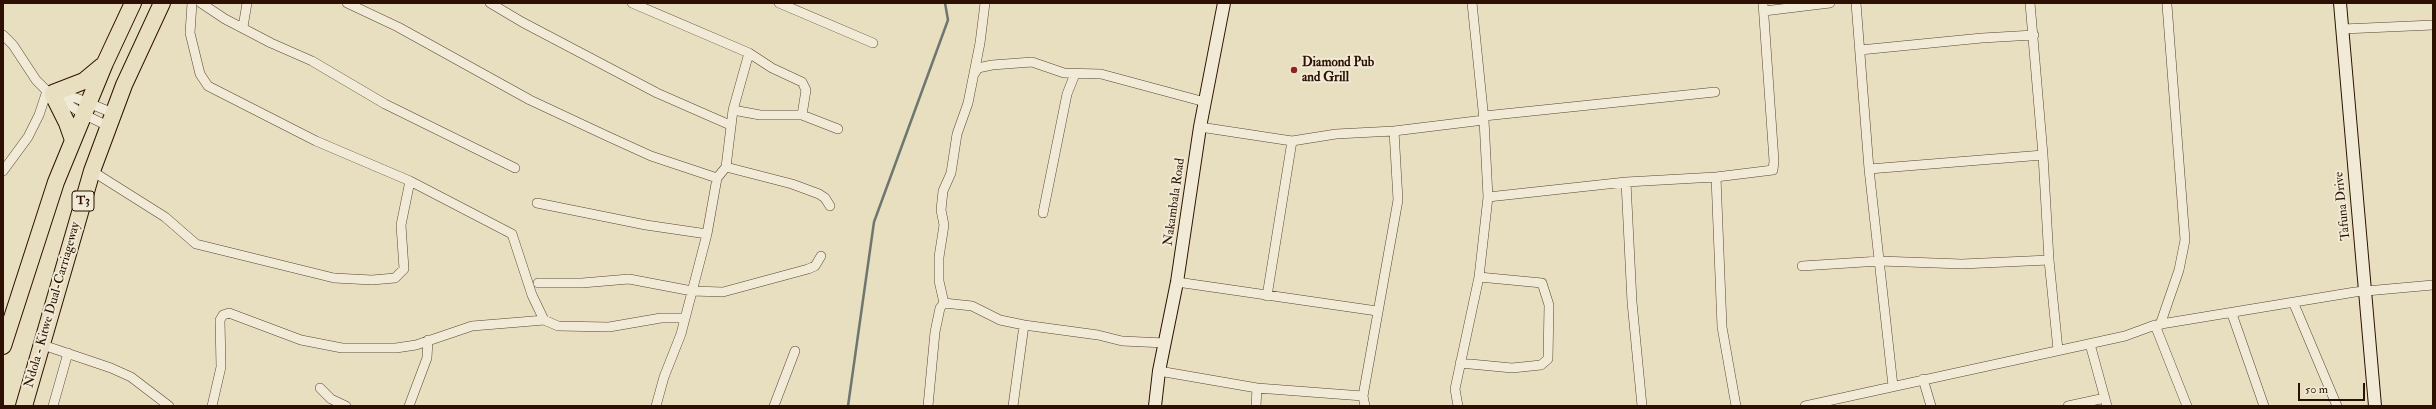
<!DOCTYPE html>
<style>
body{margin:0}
#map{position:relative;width:2436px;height:409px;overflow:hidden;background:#e8dec0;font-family:"IM FELL Double Pica",serif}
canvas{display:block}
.frame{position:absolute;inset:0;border:4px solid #2c1101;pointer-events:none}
.scale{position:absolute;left:2298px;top:383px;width:67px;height:18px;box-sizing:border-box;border:2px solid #2c1101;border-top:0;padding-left:5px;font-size:12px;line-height:14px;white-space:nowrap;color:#2c1101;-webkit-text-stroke:3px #f0ead6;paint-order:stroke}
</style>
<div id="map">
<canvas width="2436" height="409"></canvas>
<div class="frame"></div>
<div class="scale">50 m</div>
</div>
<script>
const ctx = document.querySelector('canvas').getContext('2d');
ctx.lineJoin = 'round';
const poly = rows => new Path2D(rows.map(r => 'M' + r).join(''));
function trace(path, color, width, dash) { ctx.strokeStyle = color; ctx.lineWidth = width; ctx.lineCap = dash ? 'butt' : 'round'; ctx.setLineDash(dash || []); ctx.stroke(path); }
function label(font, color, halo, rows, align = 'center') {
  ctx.font = font + ' "IM FELL Double Pica",serif'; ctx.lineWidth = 4; ctx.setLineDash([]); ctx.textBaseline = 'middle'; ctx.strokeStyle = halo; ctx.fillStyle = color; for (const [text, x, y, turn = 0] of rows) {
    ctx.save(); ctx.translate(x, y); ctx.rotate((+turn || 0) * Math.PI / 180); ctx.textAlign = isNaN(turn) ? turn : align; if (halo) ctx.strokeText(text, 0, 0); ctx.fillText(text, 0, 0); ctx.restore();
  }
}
trace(poly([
 [848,406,874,222,948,20,945,3]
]), '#6d776f', 2.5);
const street = poly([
 [192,3,190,33,200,74,208,86,316,141,410,181],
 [201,3,225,19,271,43,312,61,385,104,515,168],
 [347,3,398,27,530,100,607,136,651,156,717,178],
 [490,3,522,22,657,93,730,125],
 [632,3,749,53,772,68,802,82,806,90,802,115],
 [779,3,873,43],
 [1856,3,1869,169,1893,386],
 [2030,3,2043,155,2049,260,2058,350],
 [1764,11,1830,3],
 [243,27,247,3],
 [2343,29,2433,25],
 [3,35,13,45,36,80,47,91,83,114,108,126],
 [1860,50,1982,38,2034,35],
 [975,73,978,68,992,65,1032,62,1064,73,1101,74,1205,102],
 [54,94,76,98,113,113],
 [733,110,760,115,802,115,838,129],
 [1484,116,1715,92],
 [1200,127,1292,141,1336,134,1394,131,1484,120],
 [726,167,792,184,819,194,825,198,830,206],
 [1869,169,2043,155],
 [3,171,28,137,39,115,47,91],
 [92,171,165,217,196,244,334,278,372,280,395,278,404,269,401,225,410,181,512,234,532,295,544,320],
 [1716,177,1722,327,1736,406],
 [1626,182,1632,302,1642,406],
 [1488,197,1626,182,1716,177,1773,170,1774,161,1763,3],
 [537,203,646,225,707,234],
 [1043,213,1067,94,1075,74],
 [1802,266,1880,261,1962,264,2049,260],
 [1177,282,1377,311],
 [538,283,582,283,629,279,692,291,723,292,808,269,815,266,821,256],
 [1267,296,1292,141],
 [944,303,939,281,939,257,944,225,941,210,943,191,951,173,957,134,968,103,980,43,985,3],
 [944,303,972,306,1000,320,1024,325,1098,335,1122,341,1165,343],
 [2294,304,2337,406],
 [2232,314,2264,406],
 [2155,325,2187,406],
 [2160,325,2179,270,2185,240,2167,5],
 [40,344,111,368,131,377,169,406],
 [2090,344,2107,406],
 [1460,363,1512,368,1541,365,1548,359,1549,305,1542,283,1479,277],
 [1159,371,1257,388,1363,396,1365,406],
 [1923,379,1931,406],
 [320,388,331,399,346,406],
 [1363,396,1398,200,1394,131],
 [53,406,68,353],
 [212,406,221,367,220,320,223,315,229,313,301,340,342,348,396,348,416,345,472,326,521,322,544,320,558,326,609,327,661,318,684,318],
 [409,406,427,358,428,340],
 [656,406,664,377,681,334,707,234,717,178,726,167,733,110,749,53],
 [774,406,795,351],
 [928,406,935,332,940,308,944,303],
 [1013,406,1024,325],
 [1256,406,1257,388],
 [1458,406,1455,389,1479,277,1488,197,1484,120,1472,3],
 [1805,406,2125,336,2155,325,2355,292,2433,285],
 [2068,406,2105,398]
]);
const secondary = poly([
 [2340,3,2375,406],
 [1155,406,1159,371,1177,282,1200,127,1224,3]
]);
const highway = poly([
 [53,93,84,81,102,66],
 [53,95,67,123,73,140],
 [3,346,56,182,105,63,133,3],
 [24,406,92,171,124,85,162,3]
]);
trace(street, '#5b4431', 10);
trace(secondary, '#2c1101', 14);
trace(highway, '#2c1101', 18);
trace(street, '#f0ead6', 9);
trace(secondary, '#f0ead6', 12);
trace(highway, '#e8dec0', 16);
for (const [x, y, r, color] of [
 [1294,70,4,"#8f2418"]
]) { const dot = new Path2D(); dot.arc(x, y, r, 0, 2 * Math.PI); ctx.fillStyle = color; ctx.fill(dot); trace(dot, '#f0ead6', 1.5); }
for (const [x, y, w] of [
 [83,201,22]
]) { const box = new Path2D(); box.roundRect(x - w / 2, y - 10, w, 20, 3); ctx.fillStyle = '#f0ead6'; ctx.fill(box); trace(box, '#2c1101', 1); }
label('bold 12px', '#2c1101', null, [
 ["T3",83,201]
]);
label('bold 13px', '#2c1101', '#f0ead6', [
 ["Diamond Pub",1302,63],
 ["and Grill",1302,78]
], 'left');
label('13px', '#2c1101', '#f0ead6', [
 ["Nakambala Road",1175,202,-82],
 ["Tafuna Drive",2343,206,-96],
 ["Ndola - Kitwe Dual-Carriageway",53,305,-74]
]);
</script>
